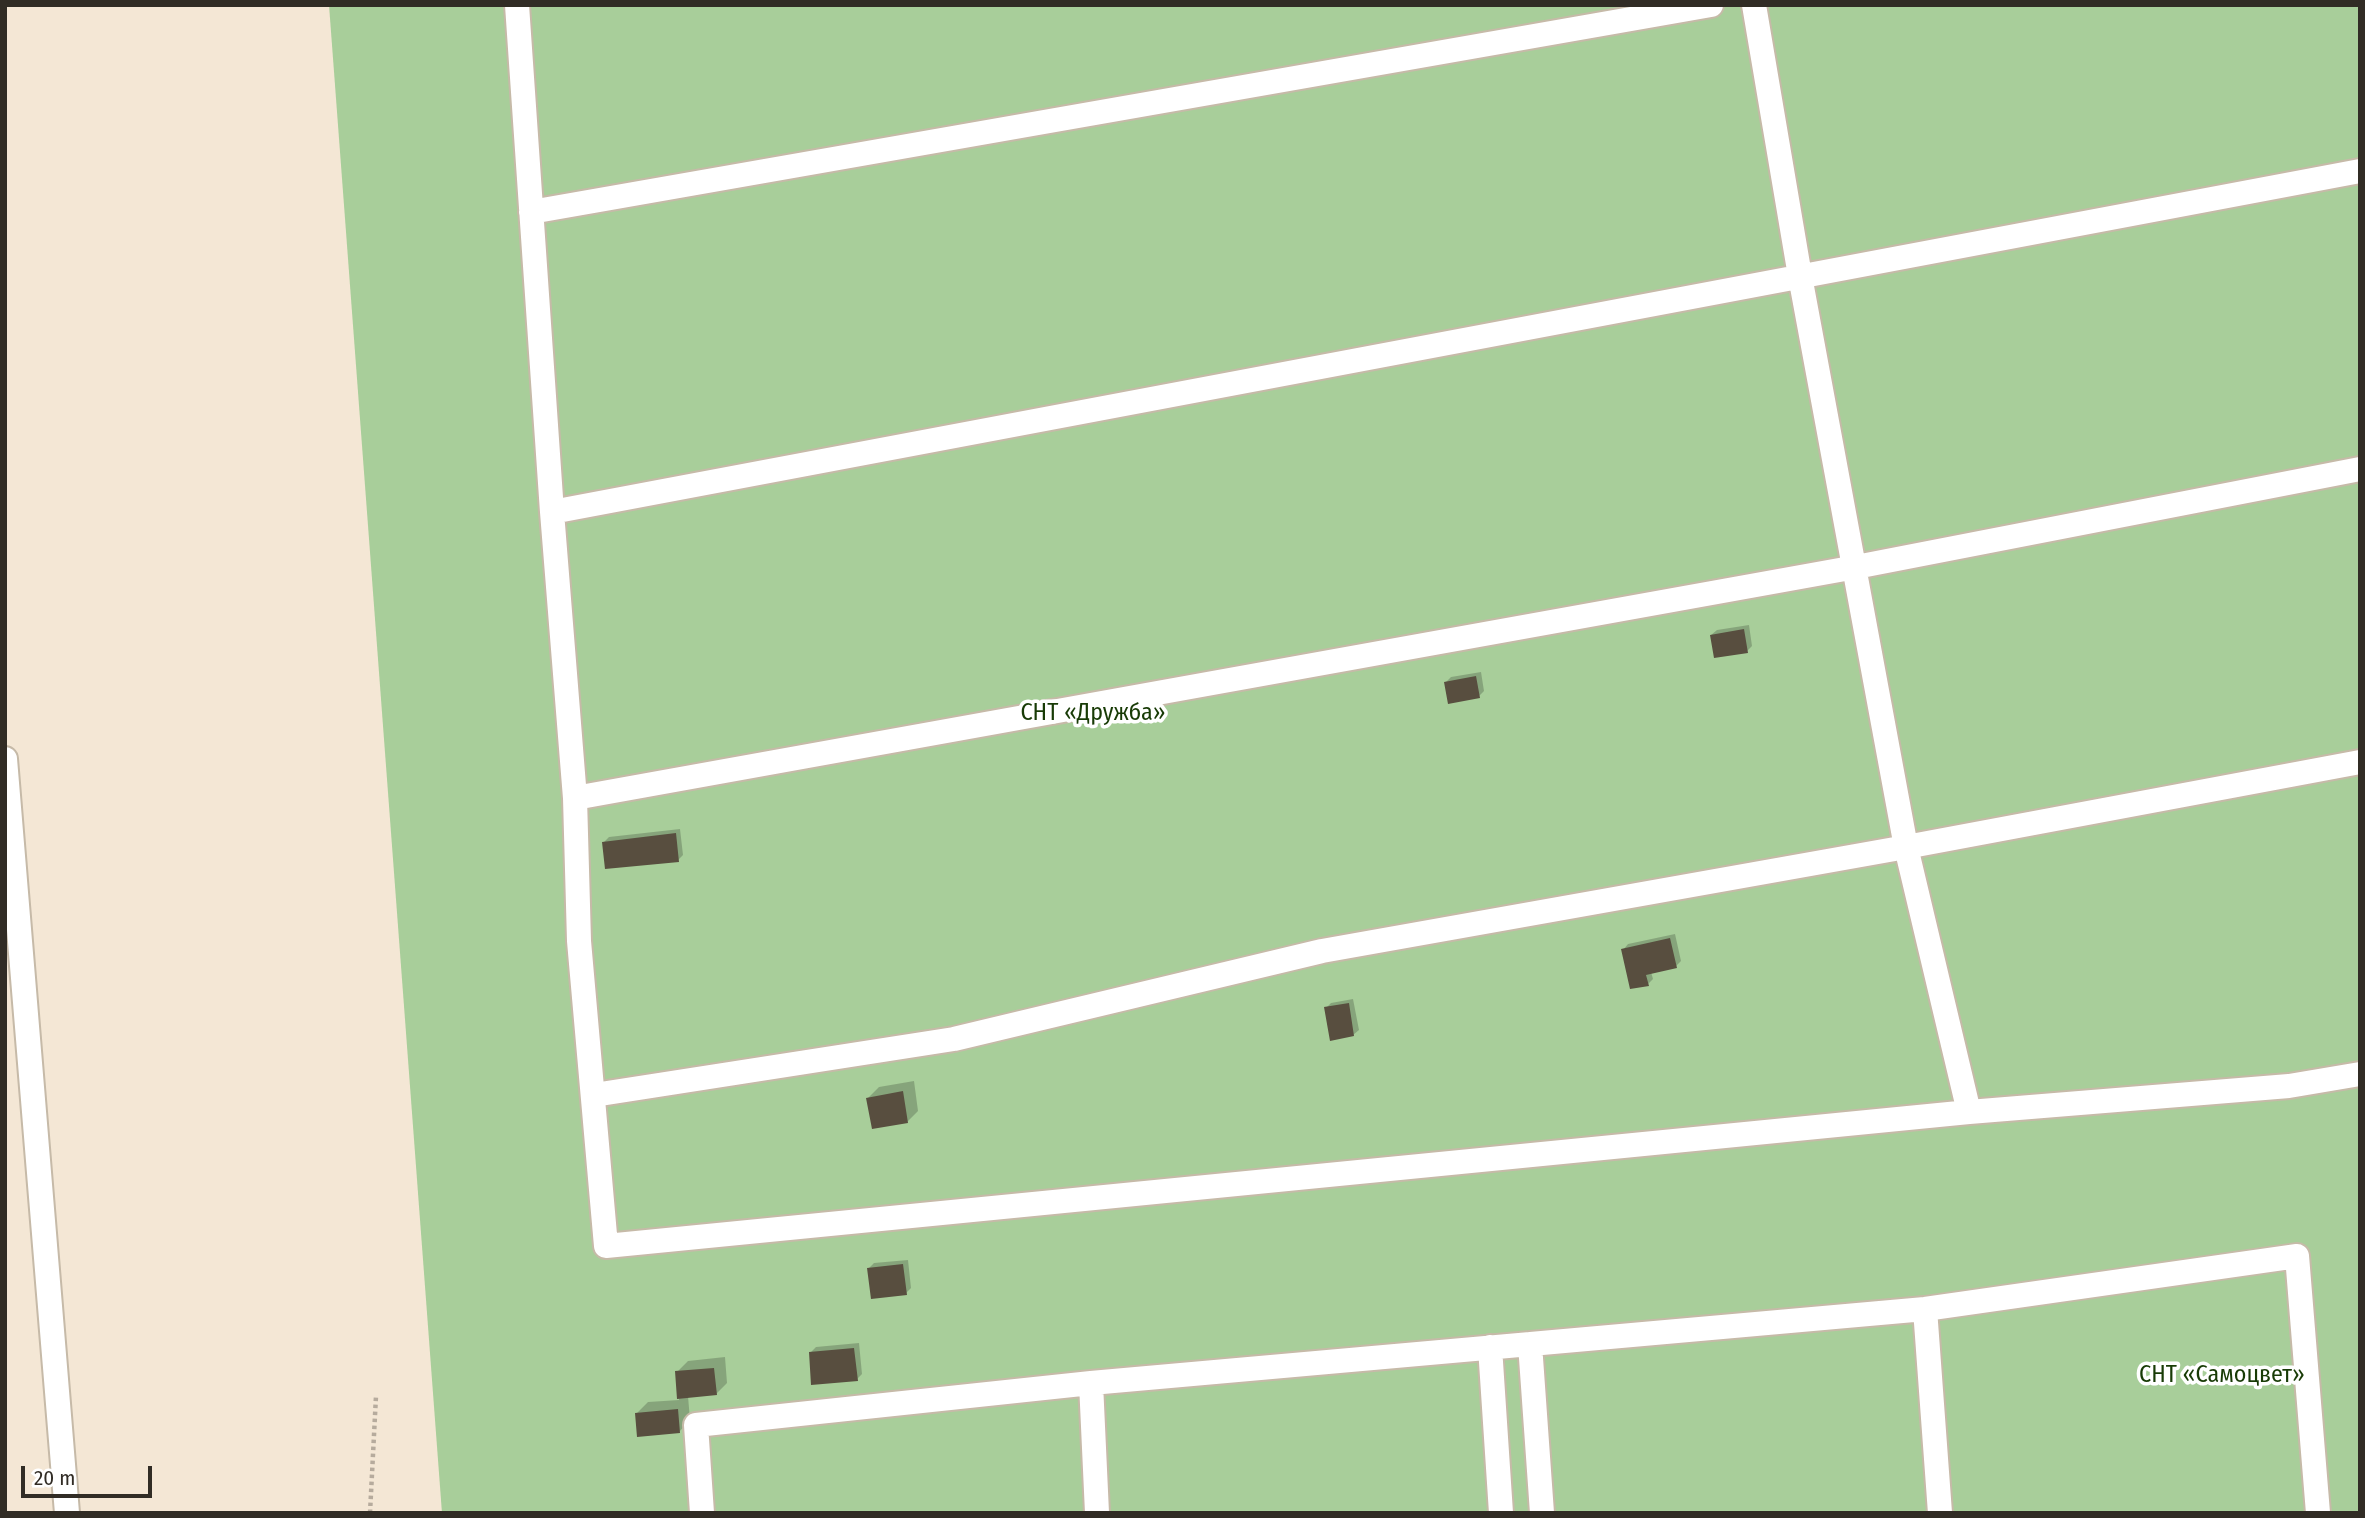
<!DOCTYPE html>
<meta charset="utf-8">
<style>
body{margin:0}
#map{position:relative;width:2365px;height:1518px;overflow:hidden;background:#f4e7d5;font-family:"Fira Sans Condensed",sans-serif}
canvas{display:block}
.frame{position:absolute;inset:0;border:7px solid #312c25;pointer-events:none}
.scale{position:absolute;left:21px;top:1466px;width:131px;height:32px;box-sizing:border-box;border:4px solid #312c25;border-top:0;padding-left:9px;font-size:21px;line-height:24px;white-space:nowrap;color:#312c25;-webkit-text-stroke:5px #fff;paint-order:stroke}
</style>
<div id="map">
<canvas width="2365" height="1518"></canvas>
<div class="frame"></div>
<div class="scale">20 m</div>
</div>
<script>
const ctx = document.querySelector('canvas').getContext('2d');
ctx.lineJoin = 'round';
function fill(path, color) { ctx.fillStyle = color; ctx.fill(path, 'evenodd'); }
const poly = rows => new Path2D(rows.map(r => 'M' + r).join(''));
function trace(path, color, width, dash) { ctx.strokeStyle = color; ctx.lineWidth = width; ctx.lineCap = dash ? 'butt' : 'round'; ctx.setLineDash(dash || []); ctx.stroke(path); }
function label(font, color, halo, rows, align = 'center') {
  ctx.font = font + ' "Fira Sans Condensed",sans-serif'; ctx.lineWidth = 7; ctx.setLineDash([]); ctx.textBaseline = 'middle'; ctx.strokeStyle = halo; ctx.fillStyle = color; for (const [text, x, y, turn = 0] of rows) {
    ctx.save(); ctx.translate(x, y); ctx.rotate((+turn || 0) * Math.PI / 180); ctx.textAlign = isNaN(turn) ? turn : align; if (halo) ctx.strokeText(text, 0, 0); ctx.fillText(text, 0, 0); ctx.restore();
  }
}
fill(poly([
 [329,5,2360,5,2360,1513,442,1513]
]), '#a8ce9a');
fill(poly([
 [1749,625,1752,646,1747,651,1711,635,1717,630],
 [1481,672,1484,691,1479,696,1446,682,1451,677],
 [680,829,683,855,678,860,604,842,609,837],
 [1675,934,1681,961,1676,966,1651,972,1653,979,1648,984,1623,950,1628,944],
 [1353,999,1359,1030,1353,1035,1326,1008,1331,1003],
 [914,1081,918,1111,907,1122,868,1098,879,1087],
 [908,1260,911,1288,906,1293,869,1268,874,1263],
 [859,1343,862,1374,857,1379,811,1352,816,1347],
 [725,1357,727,1383,716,1394,688,1396,690,1420,679,1432,637,1413,648,1402,679,1400,677,1372,688,1361]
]), '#0003');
fill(poly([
 [1744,629,1748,653,1714,658,1710,635],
 [1476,676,1480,698,1448,704,1444,682],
 [676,833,679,862,605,869,602,842],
 [1670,938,1677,968,1646,975,1649,986,1630,989,1621,949],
 [1349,1003,1354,1036,1330,1041,1324,1007],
 [903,1091,908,1123,872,1129,866,1098],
 [903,1264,907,1295,871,1299,867,1268],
 [854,1348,858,1381,811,1385,809,1352],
 [714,1368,717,1395,677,1399,675,1371],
 [678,1409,680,1433,637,1437,635,1413]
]), '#584e3f');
const lane = poly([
 [517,5,552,512,575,798,579,941,606,1246,1969,1112,2289,1086,2360,1074],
 [1754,5,1800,276,1906,847,1969,1112],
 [531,212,1711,5],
 [552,512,2360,171],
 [5,759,67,1513],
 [575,798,1856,567,2360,469],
 [594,1095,954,1039,1322,951,1906,847,2360,762],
 [1925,1309,1940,1513],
 [1530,1344,1542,1513],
 [1490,1347,1501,1513],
 [1091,1383,1097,1513],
 [702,1513,696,1425,1091,1383,1925,1309,2297,1256,2318,1513]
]);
trace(lane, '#c6baa8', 28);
trace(poly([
 [370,1513,376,1396]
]), '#b6ab9d', 4.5, [3.5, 3.5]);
trace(lane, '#fff', 24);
label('24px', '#183b06', '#fff', [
 ["СНТ «Дружба»",1093,713],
 ["СНТ «Самоцвет»",2222,1375]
]);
</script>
